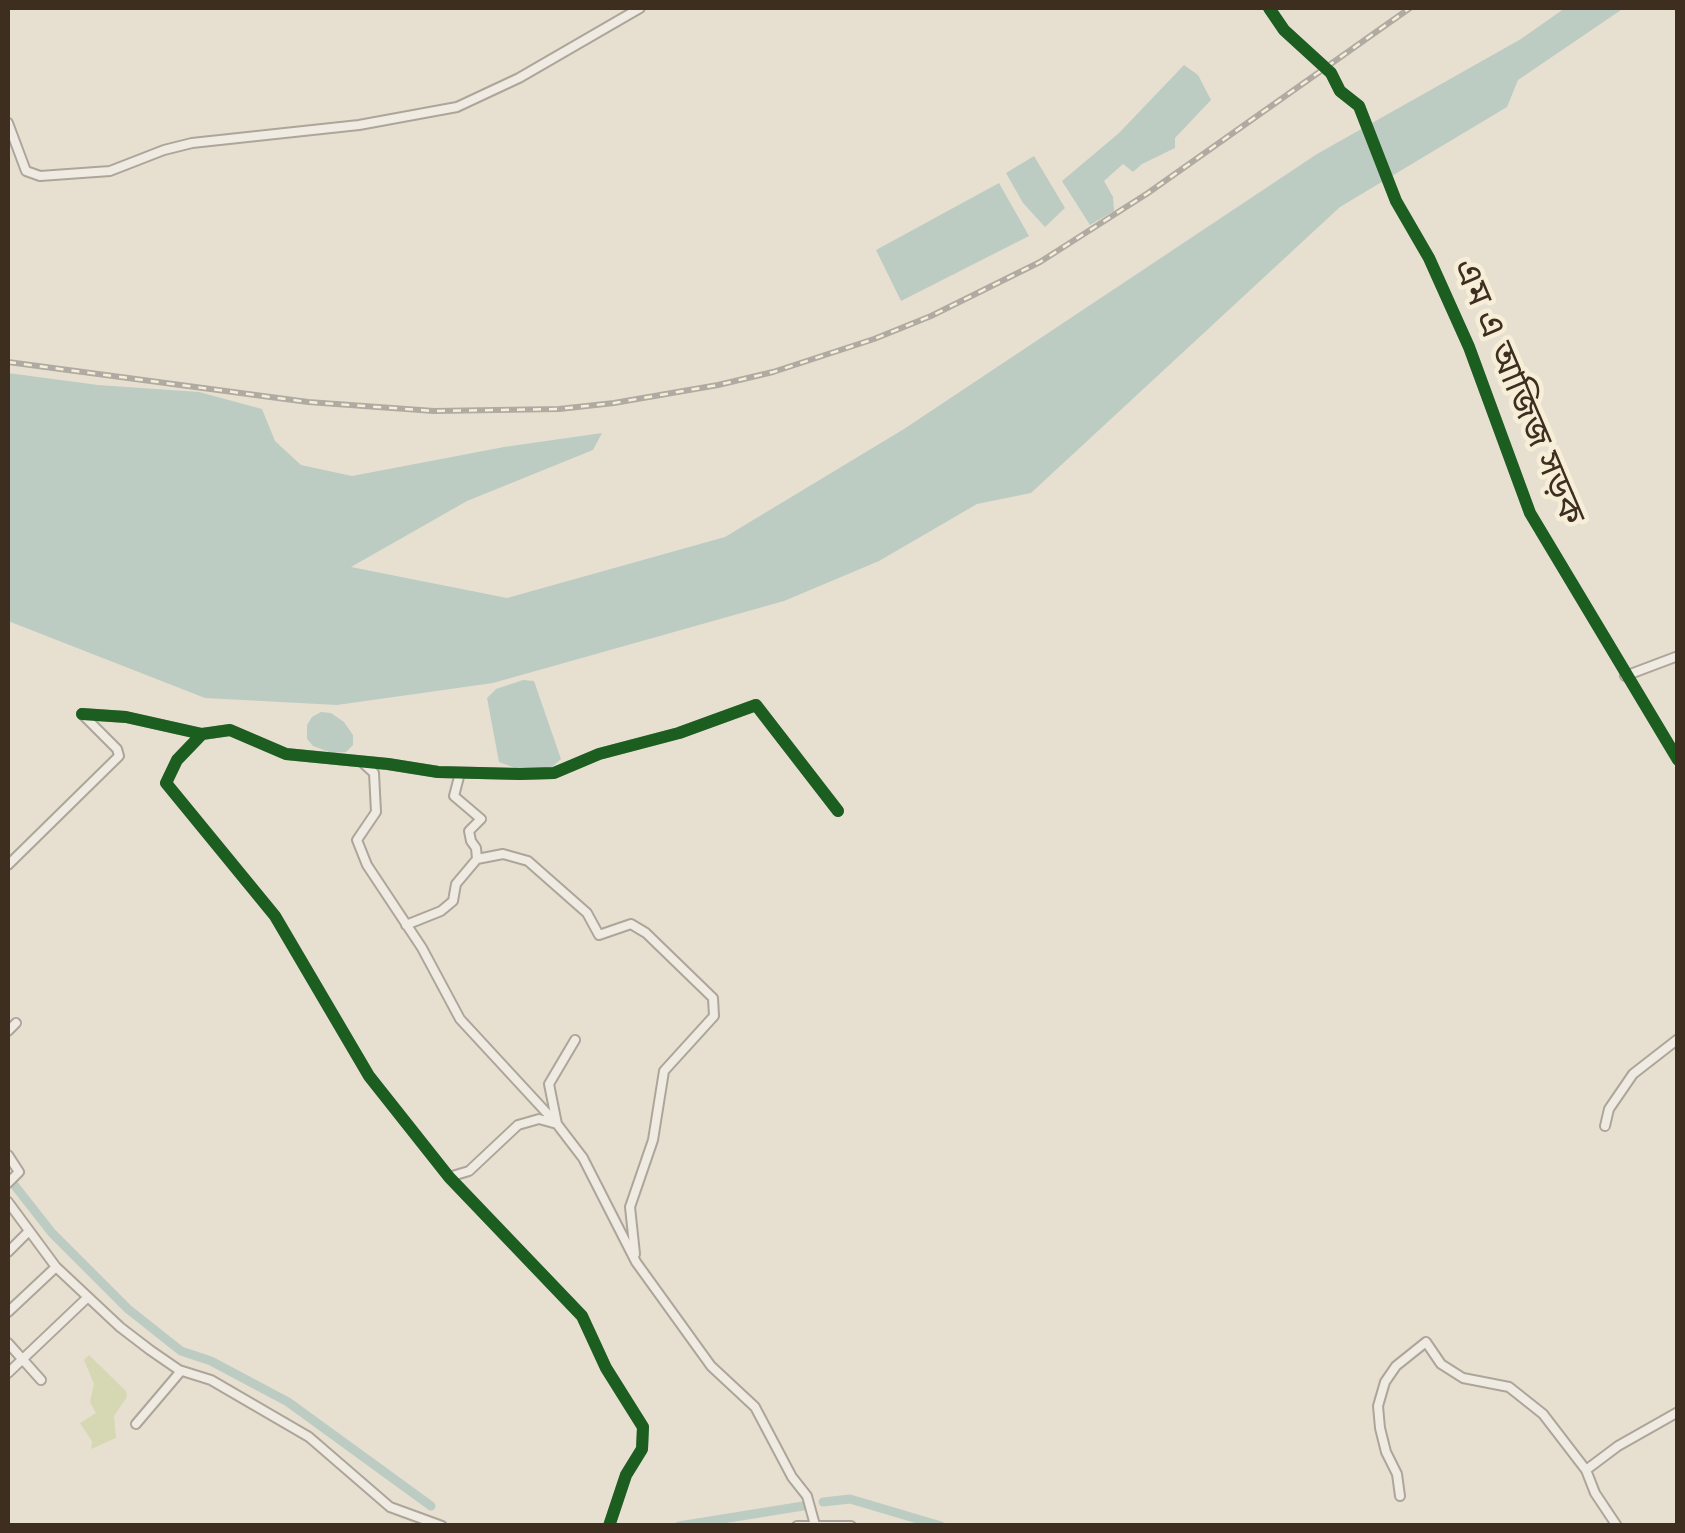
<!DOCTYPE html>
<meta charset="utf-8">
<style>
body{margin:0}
#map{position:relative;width:1685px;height:1533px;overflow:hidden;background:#e7e0d1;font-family:"Noto Serif",serif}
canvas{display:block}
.frame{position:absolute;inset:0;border:10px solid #3d2e20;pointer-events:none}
</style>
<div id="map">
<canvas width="1685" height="1533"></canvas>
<div class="frame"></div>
</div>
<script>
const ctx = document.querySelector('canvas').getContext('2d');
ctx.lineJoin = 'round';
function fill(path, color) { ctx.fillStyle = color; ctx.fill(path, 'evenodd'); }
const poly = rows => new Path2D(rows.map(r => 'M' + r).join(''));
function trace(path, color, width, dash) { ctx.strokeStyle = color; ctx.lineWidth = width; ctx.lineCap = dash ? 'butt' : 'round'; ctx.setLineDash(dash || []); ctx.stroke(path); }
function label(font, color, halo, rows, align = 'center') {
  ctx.font = font + ' "Noto Serif","Noto Sans Bengali",serif'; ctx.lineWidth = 9; ctx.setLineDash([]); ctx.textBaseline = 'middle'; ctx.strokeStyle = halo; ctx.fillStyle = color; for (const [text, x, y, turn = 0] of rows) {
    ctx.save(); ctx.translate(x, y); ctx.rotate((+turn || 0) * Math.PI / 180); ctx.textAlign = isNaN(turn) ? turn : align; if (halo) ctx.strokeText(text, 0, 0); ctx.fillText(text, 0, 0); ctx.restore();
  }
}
fill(poly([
 [89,1355,126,1391,127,1397,114,1416,116,1438,91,1449,92,1441,80,1423,96,1413,90,1402,94,1384,84,1360]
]), '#d6d7b3');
fill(poly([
 [1565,8,1624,8,1518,80,1507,107,1340,207,1031,493,977,504,879,561,784,601,493,683,337,705,205,698,8,621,8,373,98,385,199,392,262,409,275,441,301,465,352,476,504,447,602,433,593,450,467,501,351,567,507,598,725,537,904,429,1317,154,1521,39],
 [1184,65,1198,75,1211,100,1175,138,1175,148,1142,164,1133,172,1123,164,1104,181,1113,197,1114,211,1090,225,1062,181,1119,133],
 [1034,156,1065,208,1045,227,1023,203,1006,173],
 [999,183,1029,236,901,301,876,250],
 [523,680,534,681,561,759,551,768,523,771,499,762,487,698,496,689],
 [321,712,331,713,344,722,353,735,353,745,346,752,332,753,313,746,307,739,307,725,312,717]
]), '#bcccc2');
trace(poly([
 [8,1177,52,1233,128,1309,181,1351,211,1361,288,1402,431,1506],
 [823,1502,850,1499,941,1526],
 [679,1526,803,1506]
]), '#bcccc2', 9);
const street = poly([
 [1269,8,1284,30,1331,73,1340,91,1359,106,1396,201,1429,258,1469,347,1530,513,1678,760],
 [8,123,26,171,40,176,110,171,164,150,192,143,359,125,457,107,519,78,640,8],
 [1625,676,1678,656],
 [82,714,126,717,202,734,230,730,286,754,388,764,438,772,520,774,554,773,599,754,679,733,756,705,838,811],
 [202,734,177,760,166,783,275,916,369,1076,449,1177,582,1316,606,1368,643,1427,642,1449,626,1475,609,1526],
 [362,762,374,773,376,812,357,840,367,865,422,948,460,1019,557,1124,583,1158,636,1262,711,1366,755,1407,792,1477,807,1496,815,1525],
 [460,773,454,796,481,819,469,831,471,841,476,848,477,859],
 [8,865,119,756,117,749,82,714],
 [406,925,441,911,453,901,456,884,477,859,503,854,528,861,587,913,599,935,631,924,646,933,713,998,714,1016,664,1071,653,1140,630,1207,635,1254],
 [8,1031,16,1023],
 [1605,1126,1609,1109,1633,1074,1678,1039],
 [8,1155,19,1172,8,1183],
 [449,1177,469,1171,518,1125,539,1119,557,1124,549,1084,575,1040],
 [8,1202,56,1267,120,1327,150,1350,179,1370,211,1380,309,1437,390,1507,442,1526],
 [8,1252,28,1232],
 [8,1312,56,1267],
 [8,1343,41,1380],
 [8,1373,88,1297],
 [136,1424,181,1371],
 [1586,1470,1618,1446,1678,1412],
 [1400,1496,1397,1474,1386,1452,1380,1428,1378,1406,1385,1382,1396,1366,1426,1342,1441,1364,1463,1378,1509,1387,1543,1414,1586,1470,1595,1493,1617,1526],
 [797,1526,851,1526]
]);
trace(street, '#ada599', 12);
trace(street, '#efebe3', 8);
const rail = poly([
 [8,362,308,402,434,411,559,409,614,403,718,385,773,372,874,339,931,316,1040,262,1148,193,1410,8]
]);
trace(rail, '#afaaa2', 6);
trace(rail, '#f7eed8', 2.5, [8]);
trace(poly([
 [1269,8,1284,30,1331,73,1340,91,1359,106,1396,201,1429,258,1469,347,1530,513,1678,760],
 [82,714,126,717,202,734,230,730,286,754,388,764,438,772,520,774,554,773,599,754,679,733,756,705,838,811],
 [202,734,177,760,166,783,275,916,369,1076,449,1177,582,1316,606,1368,643,1427,642,1449,626,1475,609,1526]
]), '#1b5e20', 12);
label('35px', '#3d2e20', '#f7eed8', [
 ["এম এ আজিজ সড়ক",1518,392,67]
]);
</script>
